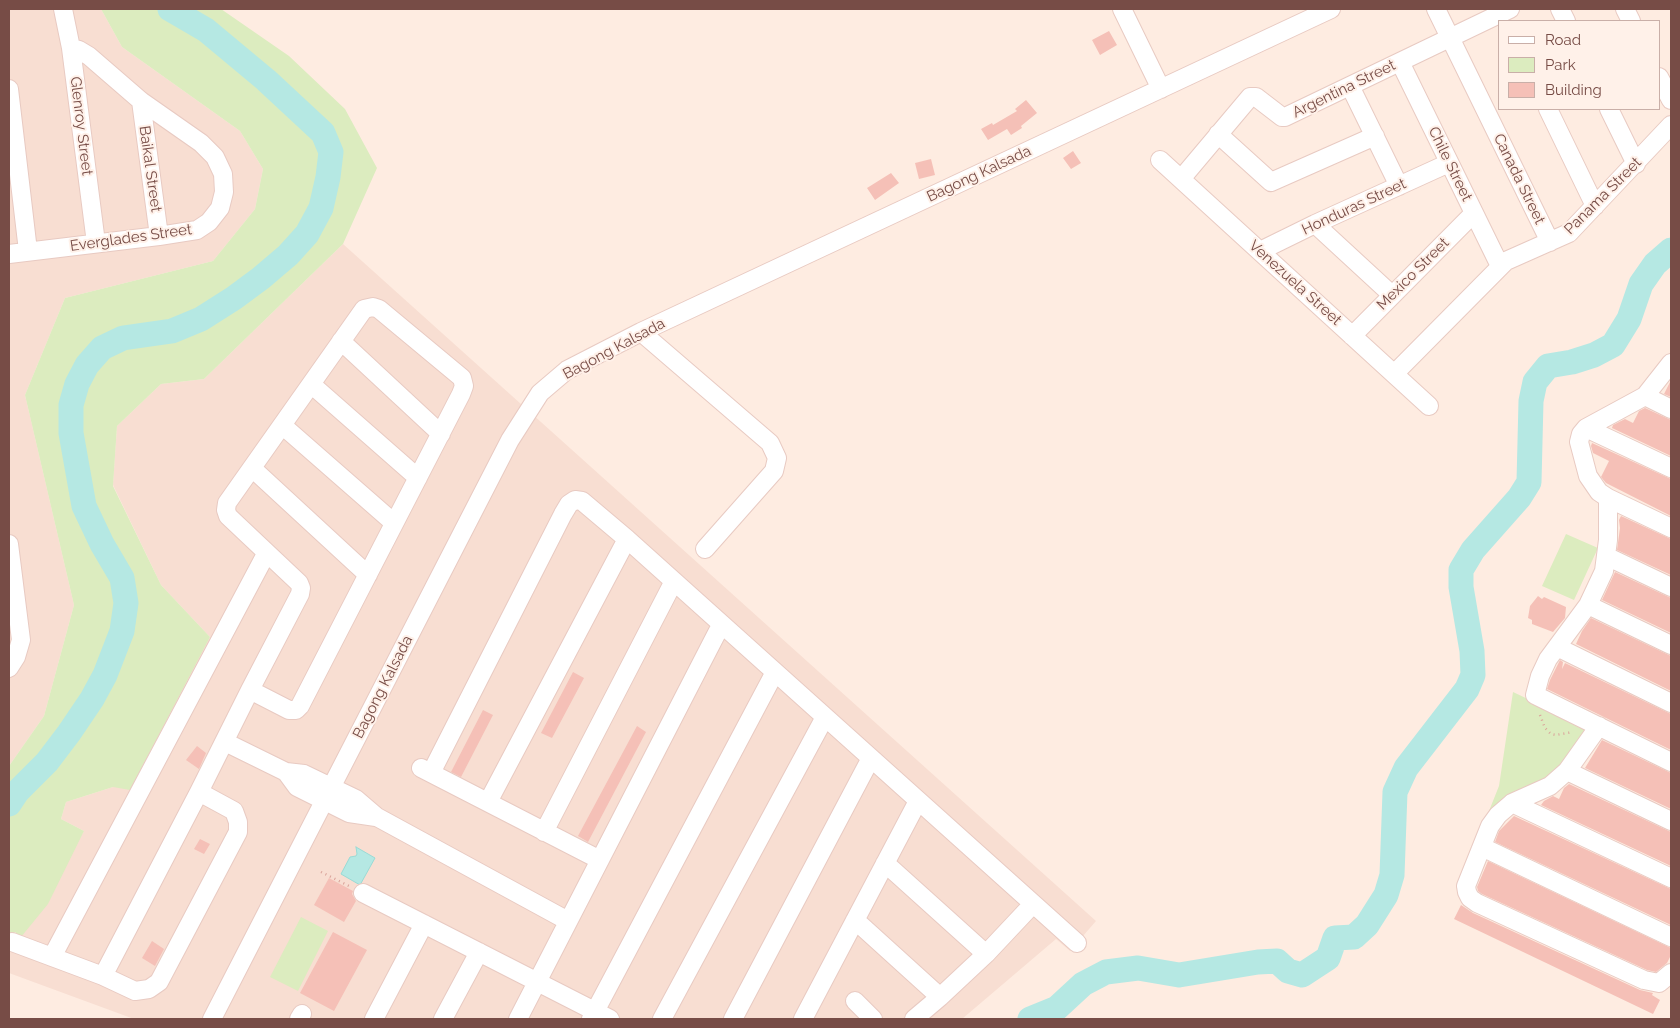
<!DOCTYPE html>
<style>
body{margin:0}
#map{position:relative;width:1680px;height:1028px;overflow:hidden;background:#feece1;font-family:Raleway,sans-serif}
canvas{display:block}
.frame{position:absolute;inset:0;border:10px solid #774c46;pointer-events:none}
.legend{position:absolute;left:1498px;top:20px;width:162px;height:90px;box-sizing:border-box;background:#fff1e9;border:1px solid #c9afa8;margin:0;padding:6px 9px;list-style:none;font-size:15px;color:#774c46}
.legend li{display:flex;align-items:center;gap:10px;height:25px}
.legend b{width:25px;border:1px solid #c9afa8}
</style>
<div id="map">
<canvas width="1680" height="1028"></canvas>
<div class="frame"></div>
<ul class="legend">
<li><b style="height:6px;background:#fff"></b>Road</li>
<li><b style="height:14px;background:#dcecbf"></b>Park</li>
<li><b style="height:14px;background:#f5c0b7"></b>Building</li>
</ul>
</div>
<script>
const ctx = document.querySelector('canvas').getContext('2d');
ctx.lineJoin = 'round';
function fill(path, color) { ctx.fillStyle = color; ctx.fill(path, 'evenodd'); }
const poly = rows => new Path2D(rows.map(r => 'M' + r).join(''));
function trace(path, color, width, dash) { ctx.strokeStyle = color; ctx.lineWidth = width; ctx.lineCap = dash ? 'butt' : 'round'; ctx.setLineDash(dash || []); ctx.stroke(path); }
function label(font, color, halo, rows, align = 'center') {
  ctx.font = font + ' Raleway,sans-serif'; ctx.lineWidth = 4; ctx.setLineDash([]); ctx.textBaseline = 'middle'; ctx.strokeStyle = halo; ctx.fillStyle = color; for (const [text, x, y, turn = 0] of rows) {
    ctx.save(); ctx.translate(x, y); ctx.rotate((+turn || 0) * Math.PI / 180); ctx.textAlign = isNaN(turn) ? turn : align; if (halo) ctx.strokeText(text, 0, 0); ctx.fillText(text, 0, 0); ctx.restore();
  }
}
fill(poly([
 [9,9,101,9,122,47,240,131,263,169,255,209,213,261,65,298,25,395,74,605,44,716,9,766],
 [343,244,1096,921,1070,951,1056,939,962,1019,134,1019,9,973,9,939,15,932,20,937,84,831,61,819,66,802,113,787,210,637,161,585,113,485,117,426,161,384,204,379]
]), '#f8ded2');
fill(poly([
 [101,9,221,9,289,56,345,109,377,168,343,244,204,379,161,384,117,426,113,486,161,585,210,637,130,790,113,787,66,802,61,819,84,831,48,904,21,937,15,932,9,939,9,766,44,716,74,605,25,395,65,298,213,261,255,209,263,169,240,131,122,47],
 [1566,534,1598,548,1574,600,1542,586],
 [1513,692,1587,727,1588,733,1549,778,1503,800,1487,816,1499,786],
 [301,917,328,931,298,991,270,977]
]), '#dcecbf');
const water = poly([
 [356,847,375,858,360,885,341,874,350,857,356,856,357,854,356,847]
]);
fill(water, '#b5e8e3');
trace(water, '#9adbd5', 1);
trace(poly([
 [9,804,17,792,47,762,69,733,92,699,105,675,122,631,126,603,122,578,102,544,84,506,71,433,71,405,77,384,87,365,102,348,123,338,172,331,201,319,234,298,261,278,288,255,307,234,321,208,328,177,331,152,323,133,266,80,206,30,170,9],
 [1030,1019,1057,1008,1083,984,1106,972,1138,968,1179,975,1258,962,1277,961,1288,971,1302,975,1328,958,1335,938,1354,937,1367,925,1386,895,1392,875,1395,792,1406,768,1467,689,1473,675,1472,651,1461,587,1461,570,1473,550,1519,498,1529,482,1531,401,1535,382,1548,366,1572,362,1594,355,1613,345,1629,319,1641,284,1655,264,1671,250]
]), '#b5e8e3', 25);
fill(poly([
 [1109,31,1117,45,1100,55,1092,40],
 [1026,100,1037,113,1021,126,1022,128,1011,135,1007,129,988,140,981,129,992,123,993,125,1017,111,1015,109],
 [1073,151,1081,163,1071,169,1063,158],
 [931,159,935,175,919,179,915,163],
 [891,173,899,183,875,200,867,188],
 [1671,380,1671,397,1664,394],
 [1645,408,1671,420,1671,456,1612,428,1613,425,1625,419,1633,423,1639,411],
 [1592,443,1671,479,1671,516,1606,483,1601,477,1609,461,1593,453,1591,446],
 [1621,516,1671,539,1671,575,1617,550,1620,528,1619,520],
 [1615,572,1671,598,1671,633,1602,600],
 [1538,596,1542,599,1544,597,1566,607,1565,618,1553,632,1532,624,1532,620,1528,618,1530,606],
 [1591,618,1671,656,1671,691,1576,644,1582,631],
 [1560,660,1563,662,1562,669,1565,663,1671,714,1671,750,1547,689,1550,680],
 [573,672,584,678,552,738,541,733],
 [483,710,493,715,461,777,451,772],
 [637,726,646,732,588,842,578,836],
 [1602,740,1671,773,1671,809,1585,768],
 [197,746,206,753,199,769,186,760],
 [1569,784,1671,832,1671,866,1541,805,1544,801,1553,796,1559,799,1564,788],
 [1514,816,1671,889,1671,925,1495,842,1499,831],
 [200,839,210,844,204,854,194,849],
 [1488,861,1671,948,1671,955,1667,963,1656,972,1647,970,1482,894,1478,891,1477,887],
 [329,878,353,891,352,894,356,901,344,922,314,905],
 [1461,905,1473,913,1640,990,1653,993,1652,995,1660,1000,1653,1014,1454,919],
 [333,932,367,950,334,1011,300,993],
 [152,941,164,949,155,966,142,958]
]), '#f5c0b7');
const minor = poly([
 [63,9,71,48,96,243],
 [1122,9,1161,89],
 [1436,9,1550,242],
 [1560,9,1566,21],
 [1625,9,1631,21],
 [1400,62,1500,266],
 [1659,77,1671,100],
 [1350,86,1399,186],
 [9,89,28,251],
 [141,101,159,236],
 [1548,109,1595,206],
 [1609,109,1636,164],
 [1218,134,1271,182,1375,136],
 [1160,160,1429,406],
 [1181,179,1250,97,1256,97,1282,117,1285,117,1510,9],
 [1315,224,1392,295],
 [1260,251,1315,224,1449,163],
 [9,254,159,236,197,230,209,222,220,208,224,192,223,174,215,157,201,143,141,101,89,56,79,50,71,48],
 [641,332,770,443,777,458,774,471,705,549],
 [1352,336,1474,213],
 [341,341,441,434],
 [1671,363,1645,396,1586,428,1581,434,1579,442,1588,476,1599,492,1608,498,1671,528],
 [1394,374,1506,261,1569,233,1671,125],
 [311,384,418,478],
 [1645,396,1671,409],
 [282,425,394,523],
 [1586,428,1671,468],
 [252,468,368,575],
 [1608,498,1608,540,1604,571,1588,605,1548,659,1540,676,1535,695,1671,762],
 [9,544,21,640,16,657,9,668],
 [1606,556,1671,587],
 [1588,605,1671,645],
 [1557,647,1671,703],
 [1599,726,1567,771,1550,786,1512,803,1498,815,1490,826,1466,886,1467,892,1470,898,1477,903,1644,980,1659,983,1671,973],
 [225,742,286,772,304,774,356,799,377,817,568,921],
 [421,768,600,860],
 [1567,771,1671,821],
 [286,772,297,787,349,813,376,817],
 [431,773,563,514,569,504,575,500,582,501,627,539,1077,943],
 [488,802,627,539],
 [1512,803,1671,878],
 [544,832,674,581],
 [1482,847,1671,937],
 [885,863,986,954],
 [363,893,610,1019],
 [855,920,940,997],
 [12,942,103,976,135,991,149,989,159,982,238,832,238,822,234,811,199,792],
 [52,957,266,554],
 [103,976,199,792,250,690,300,594,301,588,299,583,228,516,226,510,227,503,364,309,373,307,379,309,462,378,464,386,461,394,300,706,296,710,289,710,250,690],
 [855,1001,873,1019],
 [212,1019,510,440,540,393,567,370,641,332,1331,9],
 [299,1019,302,1014],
 [374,1019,424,924],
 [443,1019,479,952],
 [518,1019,721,625],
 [591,1019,775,672],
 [662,1019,825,717],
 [733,1019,871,758],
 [803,1019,918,801],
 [914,1019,940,997,986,954,1033,904]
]);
trace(minor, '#e8cac2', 20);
trace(poly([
 [1540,715,1545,728,1551,734,1556,735,1573,732],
 [321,872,351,887]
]), '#daa39a', 2.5, [1, 4]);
trace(minor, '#fff', 18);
label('15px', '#774c46', '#fff1e9', [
 ["Argentina Street",1344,89,-26],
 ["Glenroy Street",81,126,83],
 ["Chile Street",1450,164,64],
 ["Baikal Street",150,169,82],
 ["Bagong Kalsada",979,174,-25],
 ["Canada Street",1519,179,64],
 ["Panama Street",1603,196,-45],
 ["Honduras Street",1354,207,-25],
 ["Everglades Street",131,238,-8],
 ["Mexico Street",1413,274,-45],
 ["Venezuela Street",1295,283,42],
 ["Bagong Kalsada",614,349,-28],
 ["Bagong Kalsada",383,687,-63]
]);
</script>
